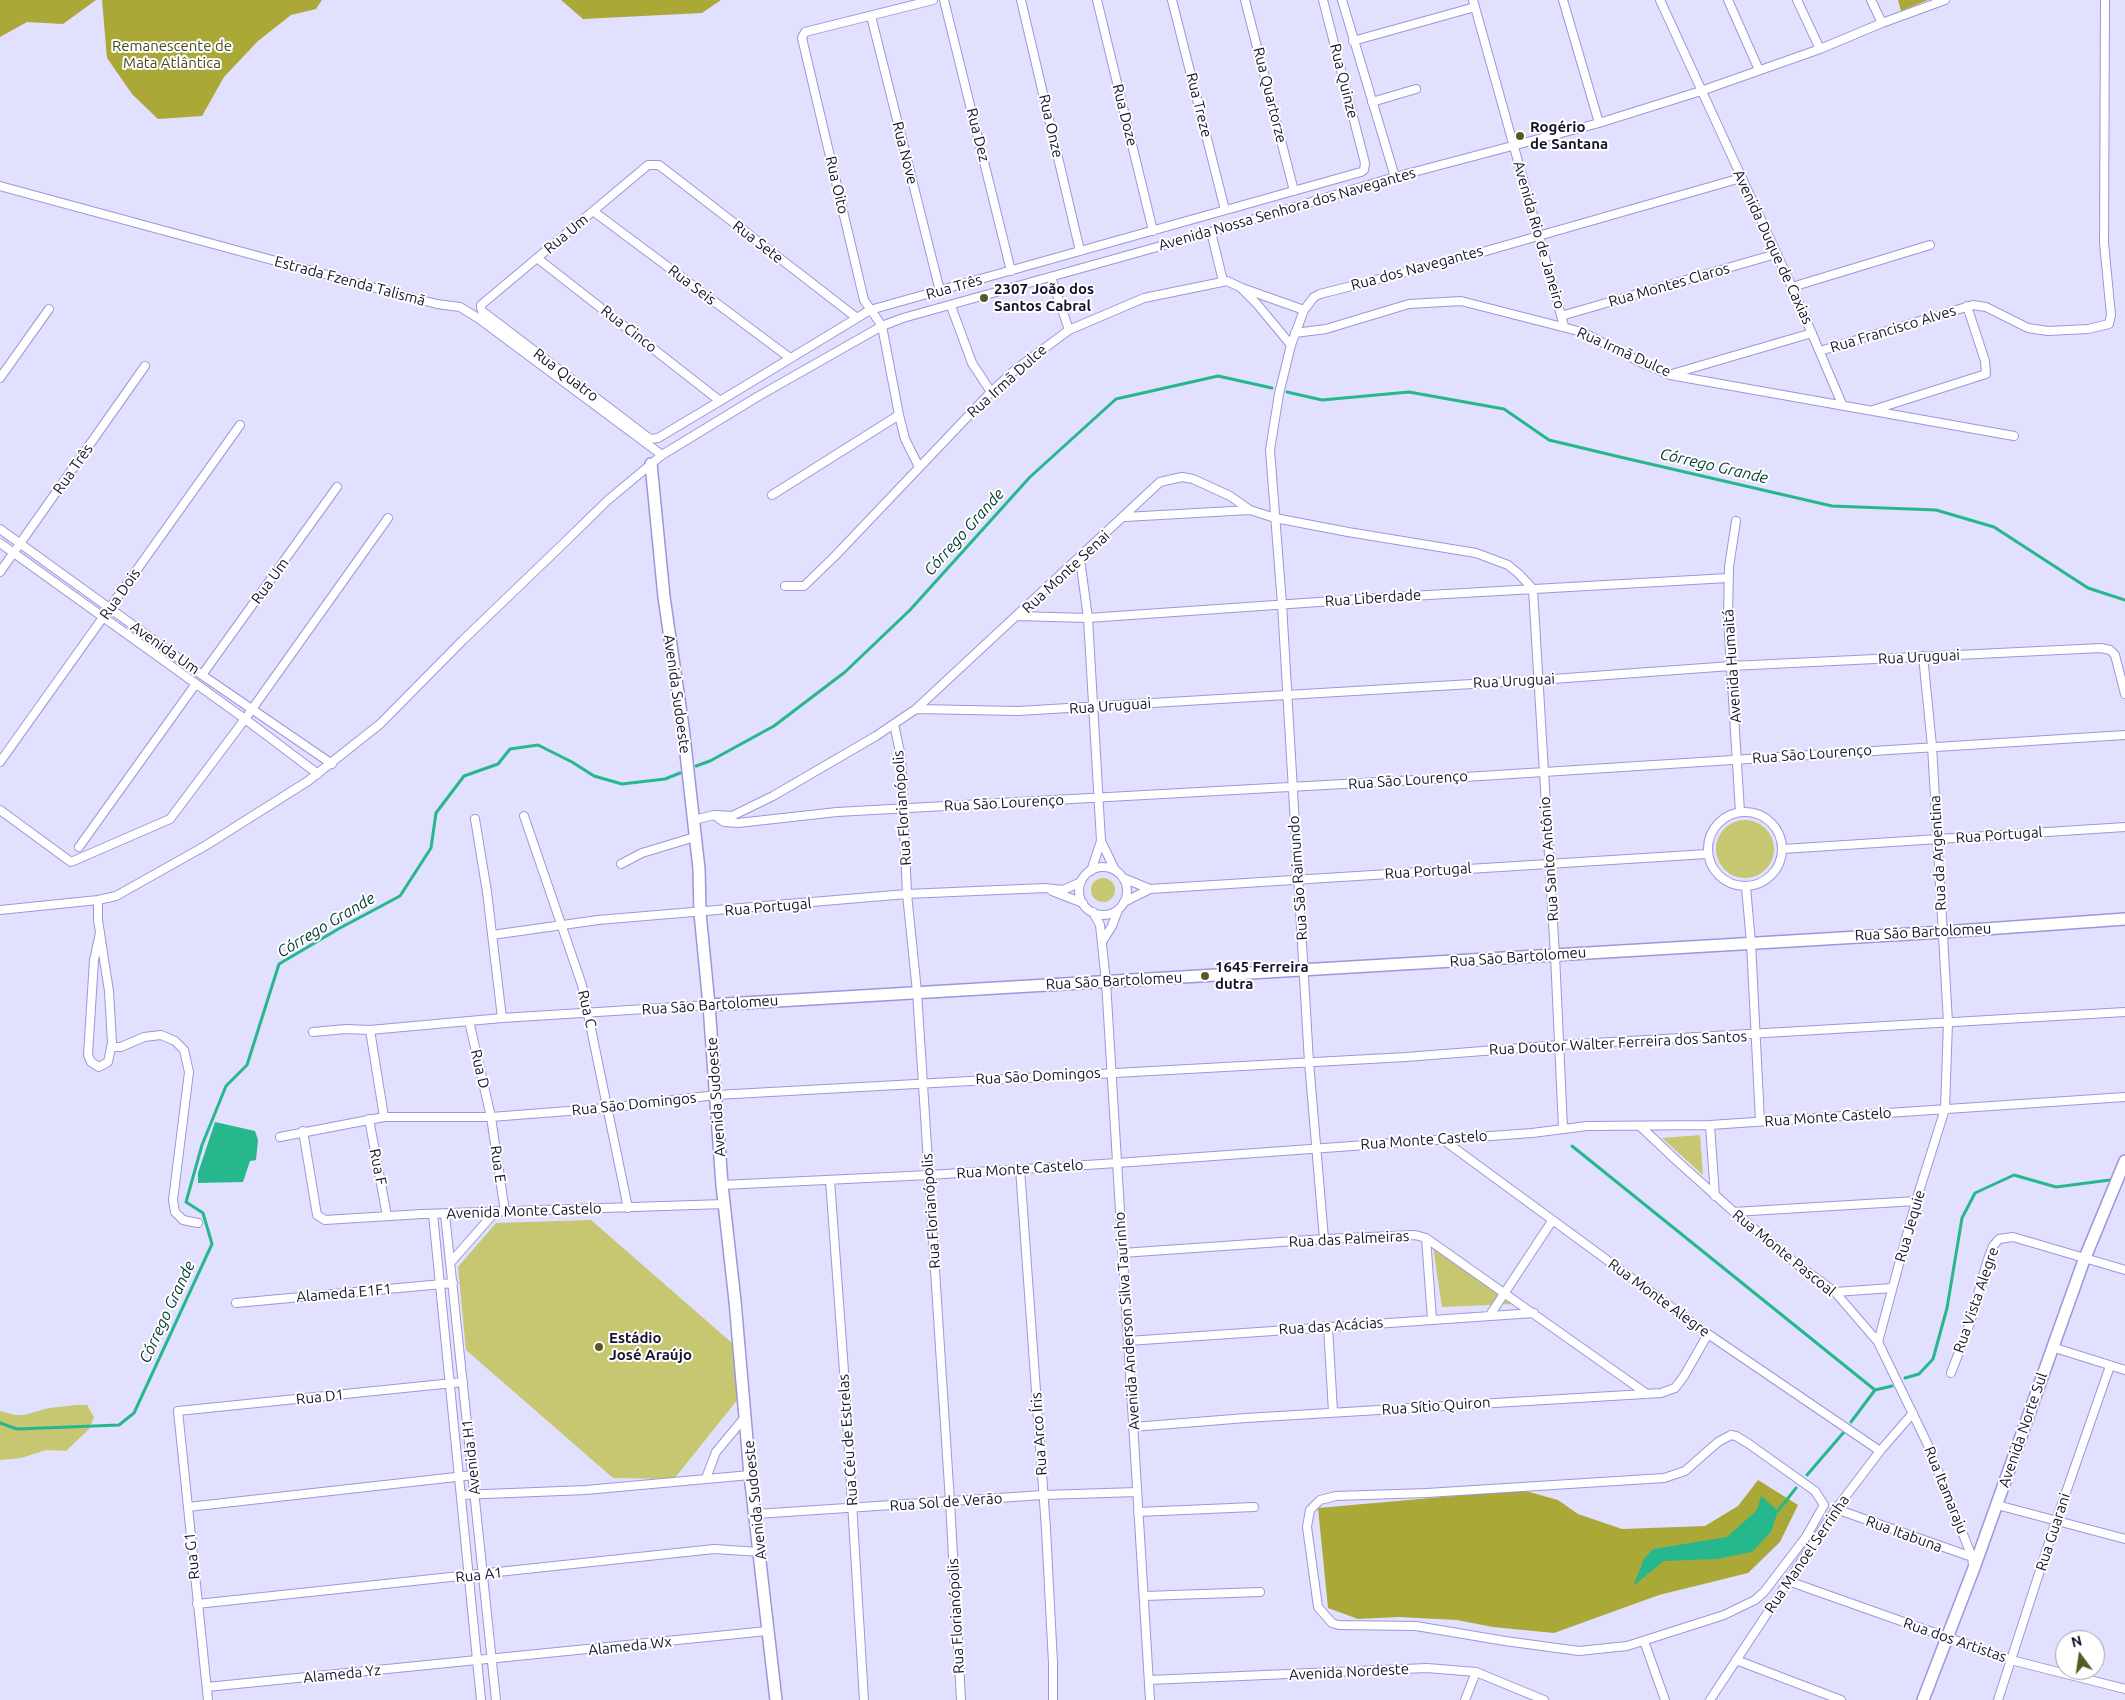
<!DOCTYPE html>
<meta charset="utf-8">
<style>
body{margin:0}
#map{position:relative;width:2125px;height:1700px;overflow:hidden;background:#e1e0fe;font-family:Ubuntu,sans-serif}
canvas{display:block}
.north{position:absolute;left:2055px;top:1630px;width:50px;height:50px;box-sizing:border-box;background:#fff;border:1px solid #a2a1ab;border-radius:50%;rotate:346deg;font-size:14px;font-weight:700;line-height:20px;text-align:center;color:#17132d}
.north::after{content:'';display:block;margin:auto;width:18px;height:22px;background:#595825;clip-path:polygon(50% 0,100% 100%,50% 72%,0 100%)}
</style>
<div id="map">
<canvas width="2125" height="1700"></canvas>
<div class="north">N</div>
</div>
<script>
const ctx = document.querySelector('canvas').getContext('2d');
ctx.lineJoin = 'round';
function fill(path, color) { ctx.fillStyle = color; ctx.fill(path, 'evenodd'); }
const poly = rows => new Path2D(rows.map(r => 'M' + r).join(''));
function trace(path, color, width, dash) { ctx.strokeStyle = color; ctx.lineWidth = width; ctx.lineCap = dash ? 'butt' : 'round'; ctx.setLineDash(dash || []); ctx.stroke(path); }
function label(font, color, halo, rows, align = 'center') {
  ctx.font = font + ' Ubuntu,sans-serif'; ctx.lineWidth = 4; ctx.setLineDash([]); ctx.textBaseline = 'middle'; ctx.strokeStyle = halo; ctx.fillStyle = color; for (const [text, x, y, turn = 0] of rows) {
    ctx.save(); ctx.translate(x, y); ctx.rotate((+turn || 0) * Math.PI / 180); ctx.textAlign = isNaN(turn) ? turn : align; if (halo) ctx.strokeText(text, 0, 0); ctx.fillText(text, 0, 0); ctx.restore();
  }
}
fill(poly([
 '1716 849a29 29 0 1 1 58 0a29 29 0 1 1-58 0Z',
 '1091 890a12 12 0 1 1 24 0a12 12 0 1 1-24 0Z',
 [1700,1135,1703,1175,1662,1138],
 [591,1220,732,1343,738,1399,674,1479,613,1478,466,1350,458,1267,496,1223],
 [1433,1247,1513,1304,1442,1307],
 [77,1405,87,1405,94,1417,89,1429,66,1451,46,1450,21,1458,0,1460,0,1411,15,1415,24,1415,49,1408]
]), '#c7c671');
fill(poly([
 [0,0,96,0,63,24,27,22,0,37],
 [102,0,322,0,316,9,291,15,258,41,224,77,202,116,158,119,132,94,107,58],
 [561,0,721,0,702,13,583,19],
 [1898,0,1928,0,1901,11],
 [1758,1480,1798,1505,1780,1542,1748,1573,1659,1595,1554,1633,1493,1627,1457,1620,1399,1617,1358,1619,1328,1608,1318,1508,1522,1490,1558,1500,1578,1514,1622,1529,1705,1526,1738,1506]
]), '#aaa837');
fill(poly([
 [215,1122,255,1131,258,1140,256,1160,250,1161,243,1182,198,1183,198,1173],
 [1761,1496,1778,1511,1771,1532,1752,1552,1717,1559,1664,1561,1633,1586,1644,1559,1653,1549,1727,1537,1757,1510]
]), '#26b78d');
trace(poly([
 [1287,392,1322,400,1409,392,1504,409,1549,440,1620,457,1832,506,1936,510,1994,527,2088,588,2125,600],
 [696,766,710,761,774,726,845,672,910,610,1030,477,1116,399,1218,376,1272,388],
 [1572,1146,1875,1390],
 [1905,1378,1919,1374,1933,1359,1947,1308,1962,1218,1975,1193,2014,1175,2056,1187,2110,1180],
 [1851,1422,1875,1390,1892,1386],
 [0,1423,17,1429,119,1425,134,1413,212,1244,203,1213,186,1202,202,1145,226,1086,247,1065,279,964,340,928,400,896,431,848,436,813,464,776,498,764,510,749,538,745,572,762,594,776,622,784,665,779,680,773],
 [1807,1475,1844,1432],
 [1778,1511,1796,1488]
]), '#26b78d', 3);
const street = poly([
 [944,0,1011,271],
 [1021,0,1080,251],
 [1097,0,1153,231],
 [1172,0,1225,210],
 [1245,0,1294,191],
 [1342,0,1395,177],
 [1473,0,1564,326],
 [1563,0,1599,123],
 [1660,0,1792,287,1842,404],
 [1728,0,1759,70],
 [1797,0,1820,49],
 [1871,0,1882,23],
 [871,16,940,291],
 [1353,41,1475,7],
 [1372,102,1416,89],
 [0,186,379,289,437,304,460,307,478,318,662,455],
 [593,211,790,358],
 [1211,232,1223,281],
 [537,258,720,401],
 [1051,277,1069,330],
 [1792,287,1930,245],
 [1242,288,1304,310],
 [951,306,972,363,991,392],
 [1561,316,1776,254],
 [857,318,659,165,648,165,481,305,481,308,482,311,650,439,658,438,720,401,857,318,870,310,1361,172,1364,170,1365,163,1323,0],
 [1295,333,1326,329,1409,304,1461,301,1582,332,1640,362,1670,375,2014,436],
 [1820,351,1973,305,1986,307,2028,328,2048,331,2088,329,2109,324,2111,315,2104,243,2105,0],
 [1672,374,1812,333],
 [0,378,49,309],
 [1873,410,1986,374,1985,361,1967,306],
 [919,467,905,439,899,415,882,326,864,300,802,38,805,32,933,0],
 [772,495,899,415],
 [1125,517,1250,510,1275,518,1348,532,1476,553,1508,565,1519,574,1533,589,1555,955,1563,1128],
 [1736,521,1729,567,1728,618,1740,812],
 [0,529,202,675,332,764],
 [0,543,245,719,318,774],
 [1080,559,1088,618,1101,841,1091,871],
 [0,572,145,366],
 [785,586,804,586,835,556,991,392,1015,370,1069,330,1144,298,1227,281,1240,287,1257,304,1291,345],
 [1017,616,1088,618,1376,598,1728,578],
 [202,675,337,487],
 [916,709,1018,711,1539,680,1731,666,2101,648,2110,650,2115,655,2125,694],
 [894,724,901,757,907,894,917,992,950,1502,961,1700],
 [0,762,240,425],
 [0,810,71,862,170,819,245,719,388,518],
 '1708 849a37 37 0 1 1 74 0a37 37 0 1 1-74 0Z',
 [716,815,732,816,773,796,876,736,916,709,1160,482,1182,477,1193,479,1230,496,1250,510],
 [524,816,582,985,628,1208],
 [475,819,487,892,502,1018],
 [694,820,714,815,724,822,738,823,837,812,1434,779,2125,735],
 [1101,841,1115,870],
 [79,847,195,685],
 [1783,849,2125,827],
 [621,864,642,853,695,837],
 '1079 891a24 24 0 1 1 48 0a24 24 0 1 1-48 0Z',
 [1123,878,1150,889],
 [1746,887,1751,943,1760,1121],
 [1052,891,1083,903],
 [98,900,98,920,100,933,103,953,109,991,112,1043,108,1062,99,1067,91,1062,88,1055,94,960,100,933],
 [1124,902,1150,889,1707,854],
 [0,910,98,900,116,896,205,846,308,781,380,724,463,640,565,542,608,500,662,455,757,397,882,326,903,318,1211,232,1395,177,1599,123,1701,91,1820,49,1882,23,1945,0],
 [1093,912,1100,925,1106,982,1150,1700],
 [492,935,598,920,907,894,1045,888,1063,890,1081,882],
 [1102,942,1112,926,1118,910],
 [469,1021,491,1117,505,1212],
 [370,1030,384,1117],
 [313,1032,346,1029,370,1030,502,1018,709,1005],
 [111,1047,121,1047,144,1037,161,1035,175,1041,184,1050,189,1072,173,1200,175,1212,183,1220,198,1223],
 [369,1119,387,1216],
 [1710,1125,1715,1196],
 [1640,1126,1677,1161,1734,1212,1794,1262,1835,1292,1878,1342,1927,1443,1972,1557,1973,1565],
 [303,1131,317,1215,325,1220,422,1214,724,1204],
 [280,1137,384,1117,491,1117,607,1108,716,1095,1406,1057,1560,1045,2125,1012],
 [1442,1139,1708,1334,1880,1451],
 [1020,1169,1046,1529,1053,1663,1053,1700],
 [830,1180,844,1371,864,1700],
 [722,1185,929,1175,1117,1163,1532,1133,1587,1126,1710,1125,2125,1097],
 [1734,1212,1916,1201],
 [433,1214,481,1700],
 [445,1214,496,1700],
 [1426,1238,1432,1319],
 [1324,1239,1309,1062,1282,604,1270,450,1279,394,1291,345,1304,310,1314,297,1320,294,1458,259,1741,178],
 [1122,1253,1324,1239,1415,1235,1426,1238,1647,1394],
 [451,1262,495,1212],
 [1835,1292,1892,1288],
 [236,1303,453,1283],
 [1490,1315,1552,1221],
 [1328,1326,1333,1412],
 [1128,1341,1534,1313],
 [1878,1342,1916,1201,1945,1109,1948,1022,1932,746,1923,656],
 [2052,1347,2125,1370],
 [1951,1373,1970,1323,1987,1262,1993,1246,1999,1239,2013,1237,2125,1270],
 [1133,1427,1246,1418,1661,1393,1675,1388,1684,1376,1708,1334],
 [1731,1435,1736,1436,1749,1444,1815,1491,1824,1505,1806,1537,1764,1592,1755,1600,1724,1615,1627,1646,1579,1651,1505,1641,1416,1626,1339,1625,1332,1623,1318,1607,1307,1527,1310,1510,1320,1500,1336,1496,1427,1493,1664,1478,1685,1471,1718,1442,1731,1435],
 [706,1478,716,1452,745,1417],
 [461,1495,586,1490,750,1475],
 [1997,1505,2125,1539],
 [188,1507,474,1475],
 [1836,1509,1972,1557],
 [1138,1512,1254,1507],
 [756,1514,1043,1495,1137,1492],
 [1788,1581,2011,1660,2125,1689],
 [1145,1596,1260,1592],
 [197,1604,714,1549,760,1552],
 [1644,1641,1665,1700],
 [1736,1660,1841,1700],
 [1149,1680,1427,1668,1476,1672,1544,1700],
 [207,1687,767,1631],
 [208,1700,178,1411,463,1382],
 [1465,1700,1476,1672],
 [1710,1700,1836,1509,1880,1451,1913,1413],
 [1998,1700,2056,1521,2110,1366]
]);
const secondary = poly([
 [651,464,664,597,683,727,699,869,700,913,709,1005,722,1185,735,1301,750,1475,776,1700],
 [709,1005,1943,932,2125,919],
 [1923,1700,1974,1568,2084,1260,2125,1161]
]);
trace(street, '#9d96dc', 10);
trace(secondary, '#9d96dc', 14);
trace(street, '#fff', 8);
trace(secondary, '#fff', 11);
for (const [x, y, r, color] of [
 [1520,136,5,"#595825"],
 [984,298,5,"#595825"],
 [1205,976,5,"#595825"],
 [599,1347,5,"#595825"]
]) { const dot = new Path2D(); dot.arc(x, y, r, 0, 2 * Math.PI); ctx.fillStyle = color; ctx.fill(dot); trace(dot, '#fff', 2); }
label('15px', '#4a4a1c', '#fff', [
 ["Remanescente de",172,46],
 ["Mata Atlântica",172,63]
]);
label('15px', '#17132d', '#fff', [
 ["Rua Quinze",1344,81,76],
 ["Rua Quartorze",1270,95,76],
 ["Rua Treze",1199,105,76],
 ["Rua Doze",1125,115,76],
 ["Rua Onze",1051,126,77],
 ["Rua Dez",978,135,76],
 ["Rua Nove",905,153,76],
 ["Rua Oito",837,185,77],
 ["Avenida Nossa Senhora dos Navegantes",1287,209,-16],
 ["Rua Um",566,234,-40],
 ["Avenida Rio de Janeiro",1539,235,74],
 ["Rua Sete",758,242,38],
 ["Avenida Duque de Caxias",1773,247,65],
 ["Rua dos Navegantes",1417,268,-15],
 ["Estrada Fzenda Talismã",350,281,15],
 ["Rua Seis",692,285,37],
 ["Rua Montes Claros",1669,285,-16],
 ["Rua Três",954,287,-16],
 ["Rua Cinco",629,329,38],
 ["Rua Francisco Alves",1893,329,-17],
 ["Rua Irmã Dulce",1624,352,24],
 ["Rua Quatro",566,375,37],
 ["Rua Irmã Dulce",1007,381,-42],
 ["Rua Três",73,469,-55],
 ["Rua Monte Senai",1066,572,-43],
 ["Rua Um",270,581,-54],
 ["Rua Dois",120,594,-55],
 ["Rua Liberdade",1373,598,-4],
 ["Avenida Um",165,648,35],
 ["Rua Uruguai",1919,657,-3],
 ["Avenida Humaitá",1732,666,-94],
 ["Rua Uruguai",1514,681,-3],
 ["Avenida Sudoeste",677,694,82],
 ["Rua Uruguai",1110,706,-4],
 ["Rua São Lourenço",1812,754,-4],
 ["Rua São Lourenço",1408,780,-4],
 ["Rua São Lourenço",1004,803,-3],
 ["Rua Florianópolis",902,808,-94],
 ["Rua Portugal",1999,835,-4],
 ["Rua da Argentina",1938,853,-93],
 ["Rua Santo Antônio",1549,859,-94],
 ["Rua Portugal",1428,871,-4],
 ["Rua São Raimundo",1298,878,-94],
 ["Rua Portugal",768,907,-5],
 ["Rua São Bartolomeu",1923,932,-3],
 ["Rua São Bartolomeu",1518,957,-4],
 ["Rua São Bartolomeu",1114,981,-3],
 ["Rua São Bartolomeu",710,1005,-4],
 ["Rua C",587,1009,77],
 ["Rua Doutor Walter Ferreira dos Santos",1618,1043,-3],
 ["Rua D",480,1069,77],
 ["Rua São Domingos",1038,1076,-3],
 ["Avenida Sudoeste",716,1097,-94],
 ["Rua São Domingos",634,1104,-6],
 ["Rua Monte Castelo",1828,1117,-4],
 ["Rua Monte Castelo",1424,1140,-4],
 ["Rua E",498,1164,82],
 ["Rua F",378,1167,79],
 ["Rua Monte Castelo",1020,1169,-4],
 ["Avenida Monte Castelo",524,1211,-2],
 ["Rua Florianópolis",931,1211,-94],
 ["Rua Jequie",1910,1226,-74],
 ["Rua das Palmeiras",1349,1239,-3],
 ["Rua Monte Pascoal",1784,1253,39],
 ["Alameda E1F1",344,1293,-5],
 ["Rua Monte Alegre",1659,1298,36],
 ["Rua Vista Alegre",1976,1300,-71],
 ["Avenida Anderson Silva Taurinho",1127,1321,-94],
 ["Rua das Acácias",1331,1326,-4],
 ["Rua D1",320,1397,-6],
 ["Rua Sítio Quiron",1436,1406,-4],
 ["Avenida Norte Sul",2023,1430,-71],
 ["Rua Arco Íris",1039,1434,-94],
 ["Rua Céu de Estrelas",848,1440,-94],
 ["Avenida H1",471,1457,-96],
 ["Rua Itamaraju",1946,1490,68],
 ["Avenida Sudoeste",755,1500,-96],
 ["Rua Sol de Verão",946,1502,-4],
 ["Rua Guarani",2053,1532,-72],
 ["Rua Itabuna",1904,1534,20],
 ["Rua Manoel Serrinha",1807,1554,-56],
 ["Rua G1",192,1556,-96],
 ["Rua A1",479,1575,-6],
 ["Rua Florianópolis",956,1616,-93],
 ["Rua dos Artistas",1955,1640,19],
 ["Alameda Wx",630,1646,-6],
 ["Avenida Nordeste",1349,1672,-3],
 ["Alameda Yz",342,1674,-6]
]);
label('bold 15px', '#17132d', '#fff', [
 ["Rogério",1530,127],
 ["de Santana",1530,144],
 ["2307 João dos",994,289],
 ["Santos Cabral",994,306],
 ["1645 Ferreira",1215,967],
 ["dutra",1215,984],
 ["Estádio",609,1338],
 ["José Araújo",609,1355]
], 'left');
label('italic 16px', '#003c2b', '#fff', [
 ["Córrego Grande",1714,466,13],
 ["Córrego Grande",964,532,-48],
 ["Córrego Grande",326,925,-31],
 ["Córrego Grande",167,1312,-65]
]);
</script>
